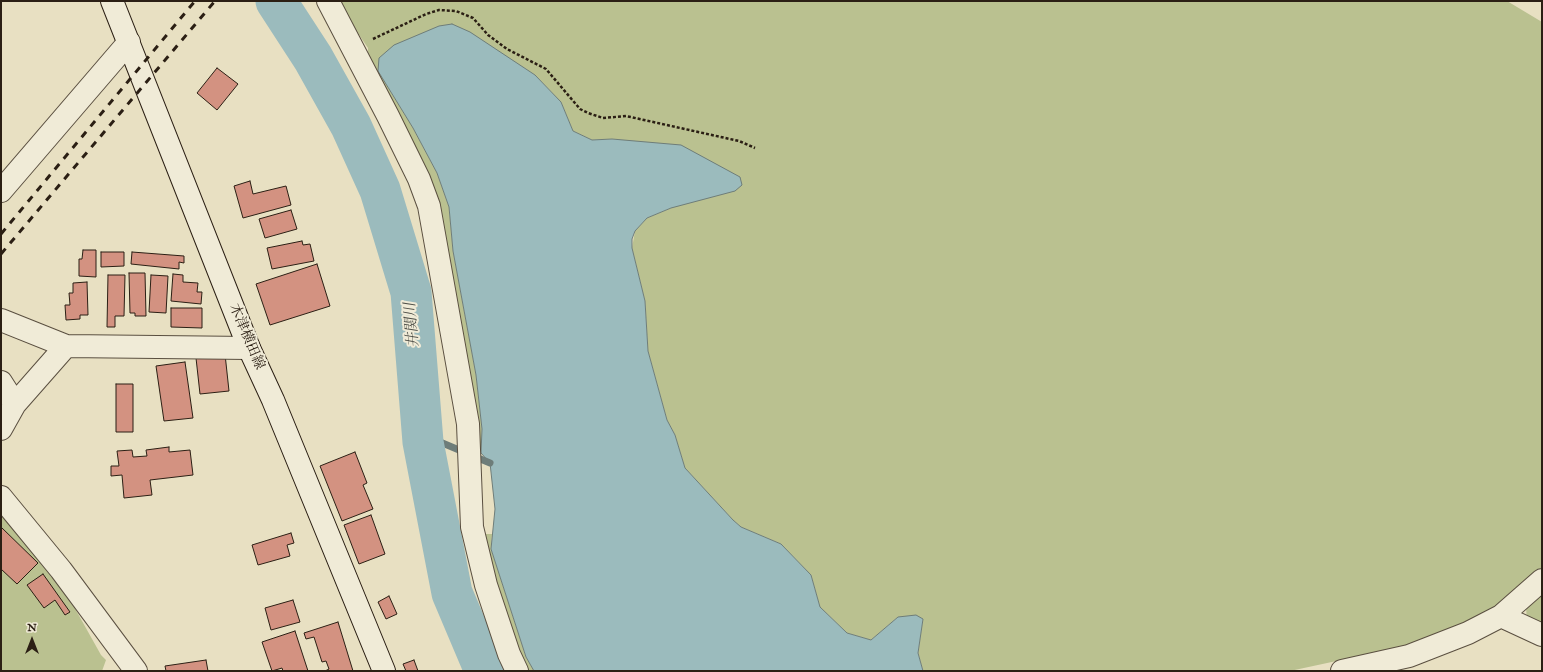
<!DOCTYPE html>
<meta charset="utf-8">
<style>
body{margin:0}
#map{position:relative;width:1543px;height:672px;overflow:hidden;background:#e8e0c2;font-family:"IM FELL English",serif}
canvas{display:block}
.frame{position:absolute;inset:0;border:2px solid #2b1f14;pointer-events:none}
.north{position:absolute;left:12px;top:620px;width:40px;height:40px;-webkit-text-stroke:3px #f0ebd7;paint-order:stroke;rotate:0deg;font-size:11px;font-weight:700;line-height:16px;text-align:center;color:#2b1f14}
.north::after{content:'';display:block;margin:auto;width:14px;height:18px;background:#2b1f14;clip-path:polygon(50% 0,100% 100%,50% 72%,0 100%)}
</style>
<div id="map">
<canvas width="1543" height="672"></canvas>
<div class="frame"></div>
<div class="north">N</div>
</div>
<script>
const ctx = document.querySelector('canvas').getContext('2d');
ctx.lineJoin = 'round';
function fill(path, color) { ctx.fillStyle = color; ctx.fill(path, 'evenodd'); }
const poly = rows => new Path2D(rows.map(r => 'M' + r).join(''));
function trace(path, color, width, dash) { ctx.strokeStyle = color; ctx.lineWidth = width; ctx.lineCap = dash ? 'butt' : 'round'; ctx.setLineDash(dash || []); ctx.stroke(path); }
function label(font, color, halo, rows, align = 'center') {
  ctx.font = font + ' "IM FELL English","Noto Serif JP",serif'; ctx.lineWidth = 4; ctx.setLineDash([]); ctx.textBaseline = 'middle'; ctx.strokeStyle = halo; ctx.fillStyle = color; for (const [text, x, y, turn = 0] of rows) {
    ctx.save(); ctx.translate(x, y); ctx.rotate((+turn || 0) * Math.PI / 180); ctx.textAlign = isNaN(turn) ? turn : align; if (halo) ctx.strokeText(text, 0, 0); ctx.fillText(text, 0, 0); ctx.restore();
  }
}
fill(poly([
 [336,1,1507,1,1542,22,1542,567,1495,607,1464,624,1406,646,1290,671,923,671,918,653,923,619,898,617,871,640,847,633,820,607,811,575,781,544,741,527,733,520,685,468,675,435,667,420,648,351,645,301,632,248,635,231,647,218,671,208,637,143,612,139,592,140,573,131,561,102,535,75,513,62,378,71,413,128,437,173,449,207,453,251,476,375,482,429,481,453,475,454,440,235,368,64,368,48],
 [1,513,63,587,101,655,106,660,102,671,1,671],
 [481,534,492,534,491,549,526,657,534,671,525,671],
 [1542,593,1542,627,1527,621,1526,607]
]), '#bac190');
const water = poly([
 [452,24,470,32,535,75,561,102,573,131,592,140,612,139,681,145,740,177,742,185,735,191,671,208,647,218,635,231,632,239,632,248,645,301,648,351,667,420,675,435,685,468,733,520,741,527,781,544,811,575,820,607,847,633,871,640,898,617,916,615,923,619,918,653,923,671,534,671,526,657,491,549,495,509,490,463,481,453,482,429,476,375,453,251,449,207,437,173,413,128,378,71,379,58,394,45,439,26,452,24]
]);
fill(water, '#9bbbbd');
trace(water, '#6e7d79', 1);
trace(poly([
 [423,442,440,442,490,463]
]), '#6e7d79', 7);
trace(poly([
 [276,1,313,58,351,126,380,190,411,292,423,442,452,593,485,671]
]), '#9bbbbd', 41);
const building = poly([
 [217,68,238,84,217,110,197,93,217,68],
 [250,181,253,194,286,186,291,205,243,218,234,186,250,181],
 [291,210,297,229,265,238,259,219,291,210],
 [302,241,303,245,310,244,314,261,272,269,267,248,302,241],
 [83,250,96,250,96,277,79,276,79,259,82,259,83,250],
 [101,252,124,252,124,266,101,267,101,252],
 [132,252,184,256,184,263,179,262,179,269,131,264,132,252],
 [317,264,330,306,270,325,256,284,317,264],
 [129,273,145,273,146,316,135,316,135,313,130,313,129,273],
 [173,274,183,275,183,282,198,283,197,292,202,292,201,304,171,301,173,274],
 [108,275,125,275,124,316,115,316,115,327,107,327,108,275],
 [151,275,168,276,166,313,149,312,151,275],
 [87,282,88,315,80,315,80,319,66,320,65,305,70,305,69,293,73,293,73,283,87,282],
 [171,308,202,308,202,328,171,327,171,308],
 [225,354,229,391,200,394,196,358,225,354],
 [185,362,193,418,164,421,156,366,185,362],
 [116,384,133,384,133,432,116,432,116,384],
 [169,447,169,452,190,450,193,475,150,480,152,495,124,498,122,475,111,476,111,466,119,466,117,451,132,450,133,457,147,456,146,450,169,447],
 [355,452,367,483,363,485,373,509,342,521,320,466,355,452],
 [371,515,385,554,359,564,344,525,371,515],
 [1,527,38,563,17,584,1,569,1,527],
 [291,533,294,543,287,545,290,556,258,565,252,545,291,533],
 [43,574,70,612,65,615,55,600,44,608,27,585,43,574],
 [389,596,397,614,386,619,378,602,389,596],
 [293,600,300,622,271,630,265,608,293,600],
 [338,622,353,671,325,671,329,669,326,661,322,662,314,637,306,639,304,633,338,622],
 [295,631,308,671,283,671,282,668,272,671,262,642,295,631],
 [206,660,208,671,166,671,165,666,206,660],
 [414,660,418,671,406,671,403,664,414,660]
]);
fill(building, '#d39281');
trace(building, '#2b1f14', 1);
const street = poly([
 [328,1,388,116,419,179,429,206,468,424,472,527,486,585,509,654,517,671],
 [1,191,129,42],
 [1,320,66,346],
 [1,382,15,404,1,429],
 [15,404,66,346,249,348],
 [1,497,61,570,136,671],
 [1501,616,1542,635],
 [1342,671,1409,656,1468,633,1501,616,1542,580]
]);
const secondary = poly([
 [112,1,249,348,273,400,384,671]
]);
trace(street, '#5a4f40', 24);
trace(secondary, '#2b1f14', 24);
trace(poly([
 [373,39,426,14,439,10,456,11,473,18,488,35,507,49,546,69,580,109,588,113,603,118,626,116,739,141,755,148]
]), '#2b1f14', 2.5, [3, 2]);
trace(street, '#f0ebd7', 22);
trace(secondary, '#f0ebd7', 22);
trace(poly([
 [1,234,195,1],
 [1,254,215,1]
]), '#2b1f14', 3, [7, 7]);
label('14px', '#2b1f14', '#f0ebd7', [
 ["木津横田線",246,337,67]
]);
label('italic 15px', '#4d4e47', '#f0ebd7', [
 ["井関川",413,325,-95]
]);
</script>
